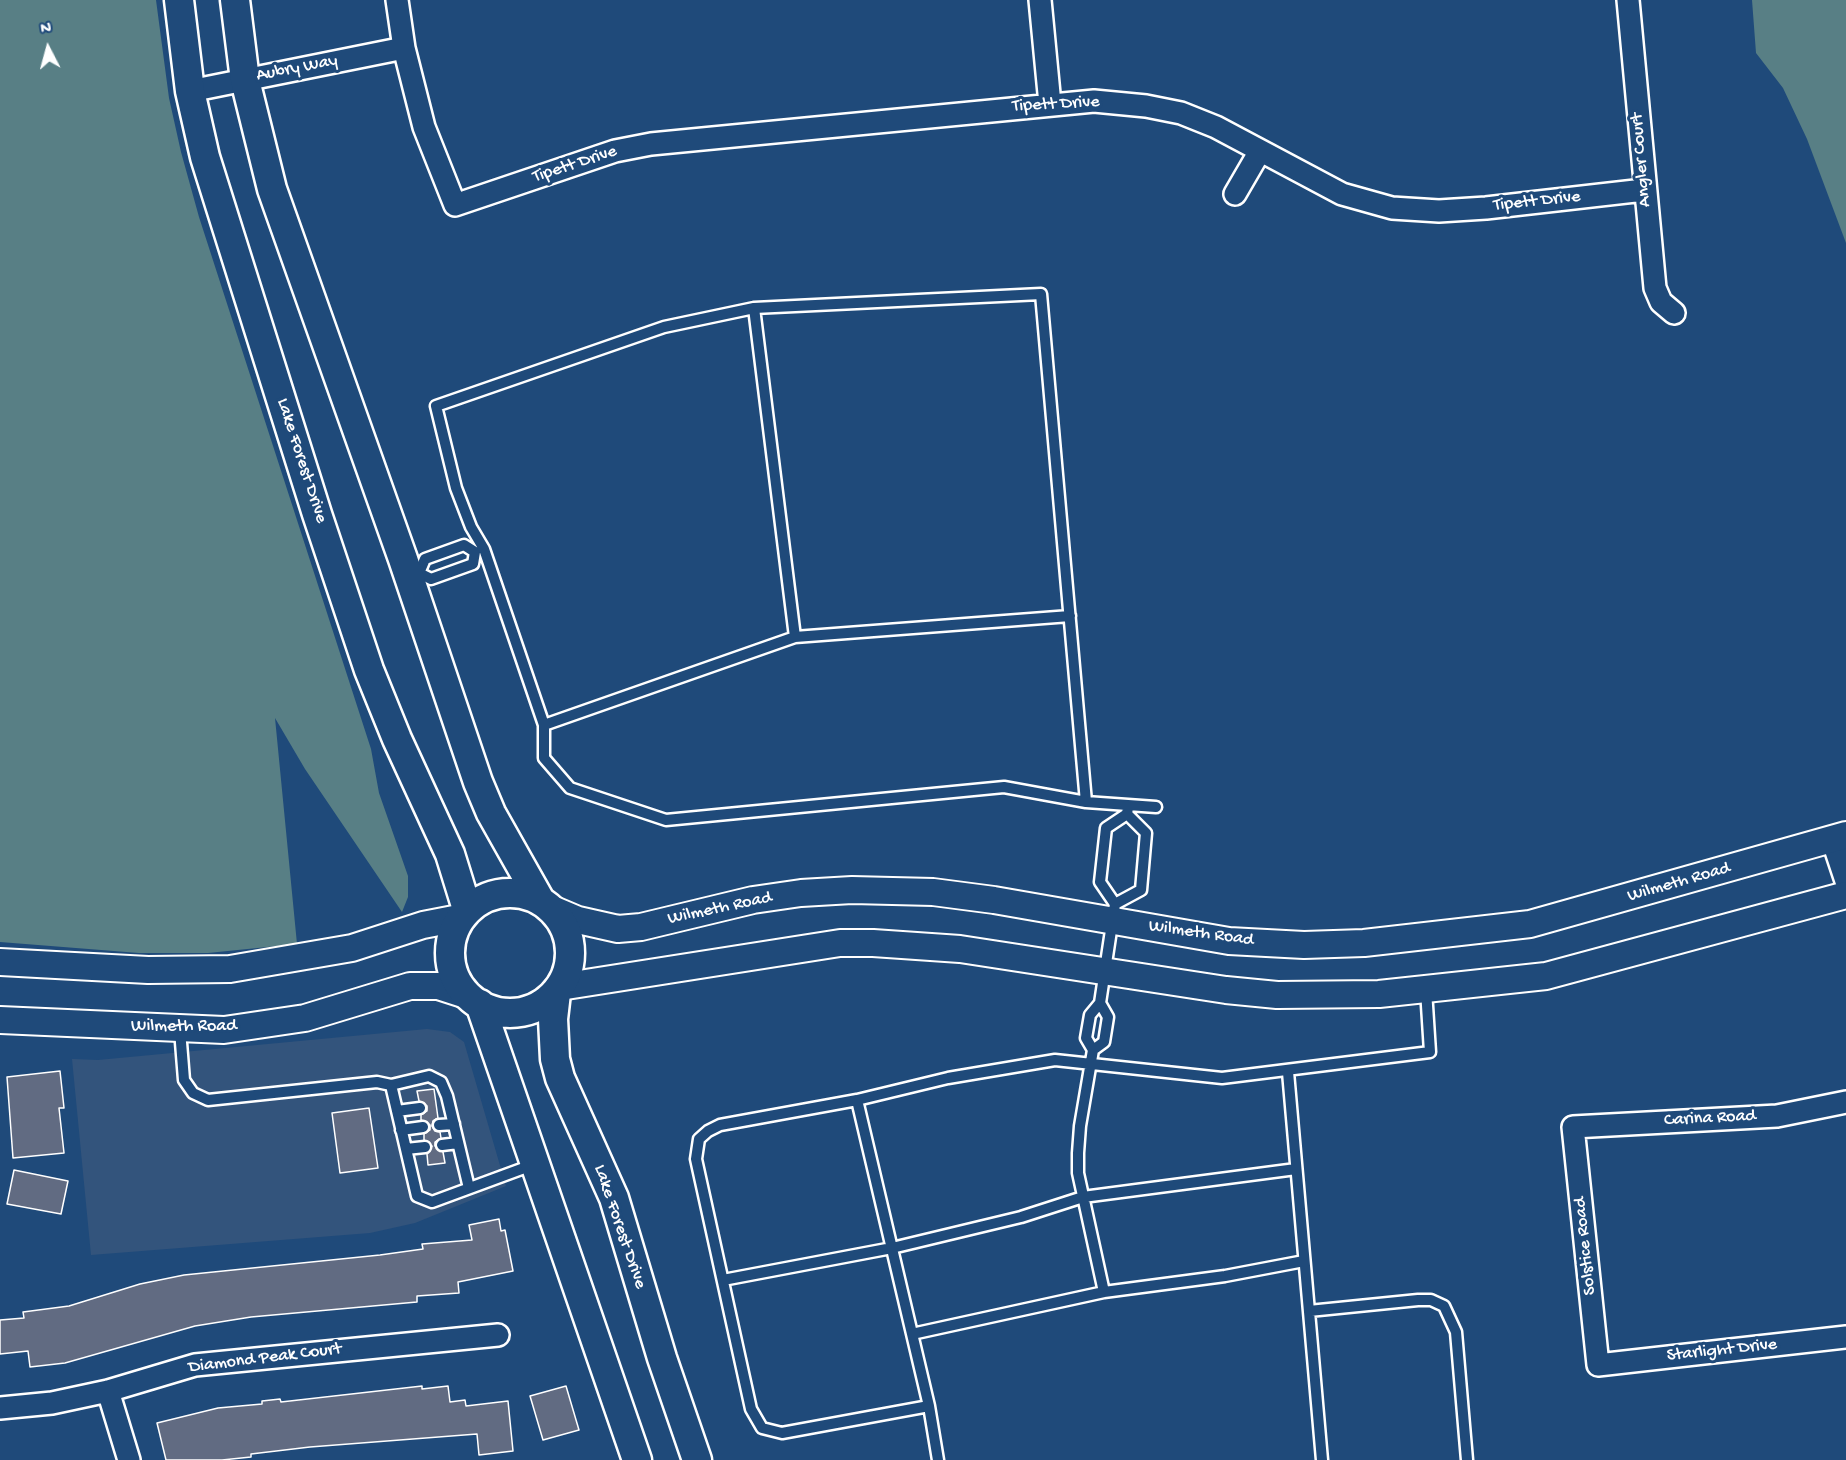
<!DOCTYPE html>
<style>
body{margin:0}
#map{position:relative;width:1846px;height:1460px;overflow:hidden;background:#1f4a7a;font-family:"Gochi Hand",sans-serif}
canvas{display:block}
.north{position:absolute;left:18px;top:18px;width:60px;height:60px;-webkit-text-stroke:4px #1f4a7a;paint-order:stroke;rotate:354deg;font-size:16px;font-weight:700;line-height:24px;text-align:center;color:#fff}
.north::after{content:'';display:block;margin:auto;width:21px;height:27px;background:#fff;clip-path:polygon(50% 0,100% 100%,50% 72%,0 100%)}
</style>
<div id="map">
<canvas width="1846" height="1460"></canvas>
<div class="north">N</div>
</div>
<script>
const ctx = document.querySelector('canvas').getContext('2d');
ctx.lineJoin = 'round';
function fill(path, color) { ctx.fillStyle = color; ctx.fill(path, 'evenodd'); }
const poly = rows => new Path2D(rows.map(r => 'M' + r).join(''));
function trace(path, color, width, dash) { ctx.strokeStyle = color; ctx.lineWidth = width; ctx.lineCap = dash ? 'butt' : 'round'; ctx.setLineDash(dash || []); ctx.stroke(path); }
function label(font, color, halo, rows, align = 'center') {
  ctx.font = font + ' "Gochi Hand",sans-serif'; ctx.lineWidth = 6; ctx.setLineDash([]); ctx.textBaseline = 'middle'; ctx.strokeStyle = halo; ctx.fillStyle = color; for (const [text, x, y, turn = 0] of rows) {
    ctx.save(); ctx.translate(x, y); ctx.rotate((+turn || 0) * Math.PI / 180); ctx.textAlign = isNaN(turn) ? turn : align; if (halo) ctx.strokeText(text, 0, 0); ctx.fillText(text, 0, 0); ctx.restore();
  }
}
fill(poly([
 [427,1029,450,1032,464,1042,506,1186,415,1223,370,1233,91,1255,72,1059,98,1060]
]), '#33547c');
fill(poly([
 [0,0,156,0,169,98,181,152,199,217,371,749,379,793,408,876,408,897,402,912,305,769,275,718,297,944,208,953,139,953,0,942],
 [1752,0,1846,0,1846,243,1807,139,1783,88,1756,53]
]), '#587f85');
const building = poly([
 [60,1071,64,1108,59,1108,64,1153,13,1158,7,1077,60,1071],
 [434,1089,438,1118,433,1121,432,1126,435,1131,440,1132,441,1138,435,1142,435,1146,443,1152,445,1163,428,1165,427,1154,432,1146,424,1140,424,1134,430,1130,430,1125,421,1120,421,1115,427,1111,427,1106,419,1101,417,1091,434,1089],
 [369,1108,378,1168,340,1173,332,1113,369,1108],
 [14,1170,68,1181,61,1214,7,1204,14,1170],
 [499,1219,501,1231,505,1230,513,1271,458,1282,459,1293,417,1296,417,1302,251,1317,195,1326,65,1363,30,1367,28,1351,0,1354,0,1320,24,1318,23,1312,69,1306,140,1284,184,1275,380,1255,423,1249,422,1244,472,1240,469,1225,499,1219],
 [422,1386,422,1389,448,1386,450,1402,465,1400,466,1406,508,1401,513,1451,479,1455,477,1434,310,1447,251,1454,251,1457,222,1460,166,1460,157,1423,218,1408,262,1404,262,1401,280,1399,281,1402,422,1386],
 [566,1386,579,1430,543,1440,530,1396,566,1386]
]);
fill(building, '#616b82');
trace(building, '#fff', 1.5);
const service = poly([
 [754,308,795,637],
 [419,573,431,579,473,564,475,552],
 [411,576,419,573,425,559,464,545,475,552],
 [544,725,795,637,1070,616],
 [1086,802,1041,294,754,308,664,327,436,406,456,488,471,527,484,549,544,725,544,758,570,788,666,820,1004,787,1086,802,1156,807],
 [1115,904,1141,890,1146,833,1127,814,1128,807],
 [180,1030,184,1080,193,1093,208,1100,377,1082,391,1085,417,1196,432,1202,535,1164],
 [1093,1050,1104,1042,1108,1017,1100,1003],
 [1288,1072,1322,1460],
 [391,1085,429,1076,441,1082,447,1096,469,1188],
 [857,1100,929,1406,938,1460],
 [397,1111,420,1108],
 [439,1125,454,1124],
 [401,1130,423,1127],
 [442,1145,458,1143],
 [406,1149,425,1147],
 [723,1280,892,1248,1021,1217,1083,1197,1296,1169],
 [1104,1292,1078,1173,1078,1153,1080,1126,1093,1050,1086,1038,1090,1015,1100,1003,1115,904,1100,882,1106,828,1127,814],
 [1309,1311,1418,1300,1431,1300,1444,1306,1456,1332,1467,1460],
 [912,1334,1104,1292,1225,1276,1304,1261],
 [929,1406,782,1433,762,1428,751,1409,696,1159,699,1139,708,1131,720,1125,857,1100,948,1078,1055,1060,1222,1078,1430,1052,1426,990]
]);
const minor = poly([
 [397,0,404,48,424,127,455,205,615,151,651,144,1094,101,1146,106,1181,113,1216,127,1342,194,1392,208,1439,211,1486,208,1644,190],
 [1040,0,1050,104],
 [1628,0,1655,288,1661,302,1674,313],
 [190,91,404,48],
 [1235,194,1260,151],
 [1832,839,1846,881],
 [1846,1102,1777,1116,1573,1127,1598,1365,1846,1337],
 [108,1391,129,1460],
 [0,1408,52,1403,108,1391,195,1365,498,1335]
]);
const tertiary = poly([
 [552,909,578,920,618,929,641,927,753,900,801,893,852,890,933,892,994,900,1229,941,1304,945,1364,943,1530,924,1846,835],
 [0,962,148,970,230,969,352,948,423,925,459,918],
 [560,987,840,943,873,943,960,949,1226,990,1277,995,1379,994,1546,976,1846,895],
 [0,1020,224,1030,305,1018,410,986,438,986,469,996]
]);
const secondary = poly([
 [179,0,190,91,205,157,317,514,369,670,397,739,450,854,467,909],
 [235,0,245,80,272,189,403,559,478,782,491,813,540,900],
 '450 953a60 60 0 1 1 120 0a60 60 0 1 1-120 0Z',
 [556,993,553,1019,555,1059,560,1078,614,1198,662,1358,697,1460],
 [480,1004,637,1460]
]);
trace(service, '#fff', 15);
trace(minor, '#fff', 26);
trace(tertiary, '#fff', 30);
trace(secondary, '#fff', 33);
trace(service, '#1f4a7a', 10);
trace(minor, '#1f4a7a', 21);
trace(tertiary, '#1f4a7a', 26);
trace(secondary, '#1f4a7a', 28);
label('18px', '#fff', '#1f4a7a', [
 ["Aubry Way",297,69,-11],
 ["Tipett Drive",1056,105,-3],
 ["Angler Court",1642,160,-95],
 ["Tipett Drive",575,165,-18],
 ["Tipett Drive",1537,202,-6],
 ["Lake Forest Drive",301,461,72],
 ["Wilmeth Road",1679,883,-16],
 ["Wilmeth Road",720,909,-12],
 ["Wilmeth Road",1201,934,8],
 ["Wilmeth Road",184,1027],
 ["Carina Road",1710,1119,-3],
 ["Lake Forest Drive",619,1227,71],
 ["Solstice Road",1586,1246,-96],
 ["Starlight Drive",1722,1351,-6],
 ["Diamond Peak Court",265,1359,-7]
]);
</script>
